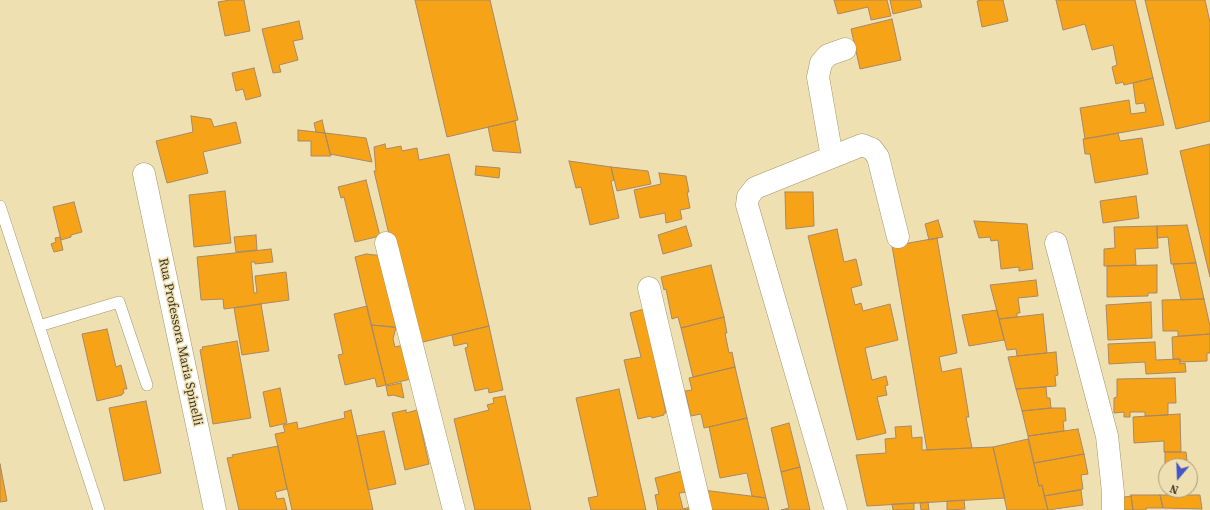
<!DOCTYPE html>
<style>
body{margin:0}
#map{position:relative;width:1210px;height:510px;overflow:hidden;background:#efe0b2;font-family:"Source Serif 4",serif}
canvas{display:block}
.north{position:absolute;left:1158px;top:458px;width:40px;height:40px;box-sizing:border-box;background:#efe0b2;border:1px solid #a79c79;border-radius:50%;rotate:199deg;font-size:11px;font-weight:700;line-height:16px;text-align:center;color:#3c3624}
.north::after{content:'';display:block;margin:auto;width:14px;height:18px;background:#4355c9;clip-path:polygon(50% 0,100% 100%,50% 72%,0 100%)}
</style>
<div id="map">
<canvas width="1210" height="510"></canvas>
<div class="north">N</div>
</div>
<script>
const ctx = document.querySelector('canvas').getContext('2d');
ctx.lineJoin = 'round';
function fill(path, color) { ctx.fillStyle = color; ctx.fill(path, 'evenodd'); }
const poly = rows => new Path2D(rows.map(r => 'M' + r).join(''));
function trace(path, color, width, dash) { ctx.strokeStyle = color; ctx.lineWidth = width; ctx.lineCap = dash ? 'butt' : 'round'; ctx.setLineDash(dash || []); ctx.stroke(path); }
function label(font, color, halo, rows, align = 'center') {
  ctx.font = font + ' "Source Serif 4",serif'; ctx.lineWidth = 3; ctx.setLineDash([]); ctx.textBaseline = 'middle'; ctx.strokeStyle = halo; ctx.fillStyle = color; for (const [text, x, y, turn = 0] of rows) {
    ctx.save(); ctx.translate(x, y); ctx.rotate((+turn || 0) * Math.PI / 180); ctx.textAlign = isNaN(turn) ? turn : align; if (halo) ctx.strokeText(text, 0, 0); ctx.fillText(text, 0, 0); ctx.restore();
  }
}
const building = poly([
 [230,0,244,0,250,31,225,36,218,2,230,0],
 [415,0,490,0,518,120,447,137,415,0],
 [834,0,887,0,891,16,871,20,868,7,838,14,834,0],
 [890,0,920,0,922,7,893,14,890,0],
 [982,0,1003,0,1008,21,982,27,977,1,982,0],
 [1056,0,1135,0,1153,78,1124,85,1123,82,1116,84,1112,67,1117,65,1113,45,1092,50,1085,24,1063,30,1056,0],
 [1145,0,1205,0,1210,22,1210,121,1176,129,1145,0],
 [892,19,901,60,860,69,851,29,892,19],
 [299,21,303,39,293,41,298,60,279,65,281,72,273,73,262,29,299,21],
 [254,68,261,96,246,100,243,89,236,91,232,73,254,68],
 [1153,78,1164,125,1085,139,1080,108,1129,100,1131,114,1146,112,1144,103,1136,104,1133,83,1153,78],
 [191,116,211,119,214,127,236,122,241,143,203,152,208,173,167,183,156,141,193,132,191,116],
 [322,120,325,133,316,132,314,123,322,120],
 [515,121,521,153,493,151,488,127,515,121],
 [298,130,325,133,331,156,311,156,311,141,298,141,298,130],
 [325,133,366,138,372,162,330,154,325,133],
 [1118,133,1120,141,1142,138,1148,174,1095,183,1090,154,1085,154,1083,139,1118,133],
 [385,144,386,149,401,146,402,151,417,148,419,160,449,154,489,326,415,344,374,171,376,171,374,147,385,144],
 [1210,144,1210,277,1180,151,1210,144],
 [569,161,611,167,614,180,611,181,619,218,590,225,581,187,576,188,569,161],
 [476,166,500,168,499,178,475,175,476,166],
 [611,167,648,171,651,184,617,191,611,167],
 [659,173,686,176,689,192,687,192,690,208,680,210,682,219,666,223,665,213,640,218,634,190,661,184,659,173],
 [366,180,380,236,355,242,344,197,341,198,338,187,366,180],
 [225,191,231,243,194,247,189,195,225,191],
 [785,192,813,192,814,226,786,229,785,192],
 [1136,196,1139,218,1103,223,1100,201,1136,196],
 [74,202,82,232,71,235,71,237,61,240,53,207,74,202],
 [938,220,943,237,929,240,925,224,938,220],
 [974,221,1027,224,1033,269,1019,271,1019,267,1001,269,998,240,991,241,990,237,979,238,974,221],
 [1187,225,1196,263,1171,264,1168,237,1157,238,1157,226,1187,225],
 [686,226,692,246,663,254,658,235,686,226],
 [1157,226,1158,248,1135,249,1136,265,1104,266,1104,249,1115,248,1114,227,1157,226],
 [837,229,844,262,856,259,862,285,851,288,855,305,861,303,863,311,890,304,898,340,865,348,872,380,886,376,888,385,885,386,887,395,877,397,886,433,857,440,808,236,837,229],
 [256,235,257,250,236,252,234,237,256,235],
 [60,237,63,250,54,252,51,244,56,242,55,238,60,237],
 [937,238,957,353,939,357,942,372,961,368,969,417,966,417,972,448,927,450,892,246,937,238],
 [271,249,273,262,255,264,255,262,251,262,254,293,257,293,255,276,286,272,289,300,224,309,223,299,201,300,197,257,271,249],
 [366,254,384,256,401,328,371,325,355,257,366,254],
 [1196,263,1204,299,1181,300,1173,264,1196,263],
 [711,265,724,317,681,328,678,317,672,319,666,289,664,290,661,277,711,265],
 [1157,265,1157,293,1148,293,1148,296,1107,297,1107,266,1157,265],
 [1036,280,1038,296,1018,298,1020,313,1017,313,1017,317,999,319,990,285,1036,280],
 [1204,299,1210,326,1210,334,1178,336,1178,331,1163,331,1162,300,1204,299],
 [1151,302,1152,338,1108,340,1106,305,1151,302],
 [261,304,269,351,242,355,234,308,261,304],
 [367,306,386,385,377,387,375,378,345,385,338,355,343,354,334,314,367,306],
 [644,309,666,413,664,413,664,415,652,418,651,416,638,419,624,360,641,357,630,313,644,309],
 [997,310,1004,340,969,346,962,315,997,310],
 [1043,314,1047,353,1017,356,1016,349,1007,350,999,319,1043,314],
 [724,317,727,333,725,333,729,353,732,352,735,367,693,377,681,328,724,317],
 [371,325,396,327,393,339,395,347,403,345,411,379,386,385,371,325],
 [489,326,503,390,489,393,488,388,475,391,465,348,468,347,467,343,454,346,452,335,489,326],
 [107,329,116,367,121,365,127,389,123,389,124,393,122,394,122,395,97,401,82,334,107,329],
 [1210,334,1210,353,1207,353,1207,361,1180,362,1180,359,1173,359,1172,337,1210,334],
 [237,341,251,418,213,424,200,350,203,349,202,347,237,341],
 [1155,342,1156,360,1180,359,1180,364,1185,363,1186,372,1146,374,1145,362,1109,364,1108,344,1155,342],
 [1056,352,1058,375,1055,376,1056,386,1016,389,1008,357,1056,352],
 [735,367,747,418,704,428,701,414,691,416,685,391,692,390,689,378,735,367],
 [1175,378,1176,403,1168,403,1168,415,1145,416,1145,412,1130,412,1130,417,1124,417,1124,412,1114,413,1114,398,1117,397,1117,379,1175,378],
 [401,383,404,398,393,395,388,396,386,386,401,383],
 [1046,387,1047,398,1050,398,1051,408,1022,411,1016,389,1046,387],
 [280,388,287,423,270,427,263,392,280,388],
 [619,389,646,510,591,510,588,498,598,496,576,398,619,389],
 [505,396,531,510,475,510,454,419,489,410,487,405,494,403,493,398,505,396],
 [146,401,161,473,124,481,109,408,146,401],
 [1051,408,1065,408,1066,421,1063,421,1064,431,1028,436,1022,411,1051,408],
 [351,410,373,510,292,510,275,434,285,432,283,425,297,422,298,429,345,418,344,412,351,410],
 [406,410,406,413,417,410,429,464,405,470,392,413,406,410],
 [1180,414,1181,452,1164,452,1164,441,1134,443,1133,417,1180,414],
 [747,418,766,498,752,496,747,473,720,478,709,427,747,418],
 [789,423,800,467,781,472,771,428,789,423],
 [911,426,912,438,922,437,922,450,993,447,1005,498,867,506,856,455,886,453,885,439,896,438,895,427,911,426],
 [1078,429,1084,454,1034,463,1028,436,1078,429],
 [384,431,396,484,368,490,357,436,384,431],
 [1028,439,1039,486,1042,485,1048,510,1007,510,993,447,1028,439],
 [278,446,287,489,275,492,277,499,284,498,287,510,239,510,227,458,233,457,232,455,278,446],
 [1165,452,1186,452,1187,460,1177,460,1177,466,1166,466,1165,469,1165,452],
 [1084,454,1088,474,1081,475,1083,489,1044,496,1042,485,1039,486,1034,463,1084,454],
 [0,464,7,501,0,502,0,464],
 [800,467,810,510,781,510,789,508,781,472,800,467],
 [682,471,687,492,679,493,683,509,691,507,691,510,658,510,655,495,659,494,655,478,682,471],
 [703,490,766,498,769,510,707,510,703,490],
 [1081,490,1083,505,1048,510,1044,496,1081,490],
 [1131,495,1160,495,1163,508,1146,508,1146,510,1133,510,1131,495],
 [1160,495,1200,495,1202,509,1163,508,1160,495],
 [1131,496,1133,510,1120,510,1119,498,1131,496],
 [964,500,965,509,947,510,947,501,964,500],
 [928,502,929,510,921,510,920,503,928,502],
 [914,503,914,510,893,510,892,504,914,503]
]);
fill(building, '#f6a318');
trace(building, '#a78965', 1);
const service = poly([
 [0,206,99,510],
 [39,326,119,302,147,385]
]);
const minor = poly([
 [832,157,818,77,821,63,828,55,845,49],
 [144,174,215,510],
 [386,243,454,510],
 [1056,243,1107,436,1113,492,1113,510],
 [649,288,701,510],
 [836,510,747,205,748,197,755,188,862,145,872,149,878,157,898,237]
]);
trace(service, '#a4956a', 12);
trace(minor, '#a4956a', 23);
trace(service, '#fff', 11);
trace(minor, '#fff', 22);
label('13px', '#3c3624', '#efe0b2', [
 ["Rua Professora Maria Spinelli",180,342,78]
]);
</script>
